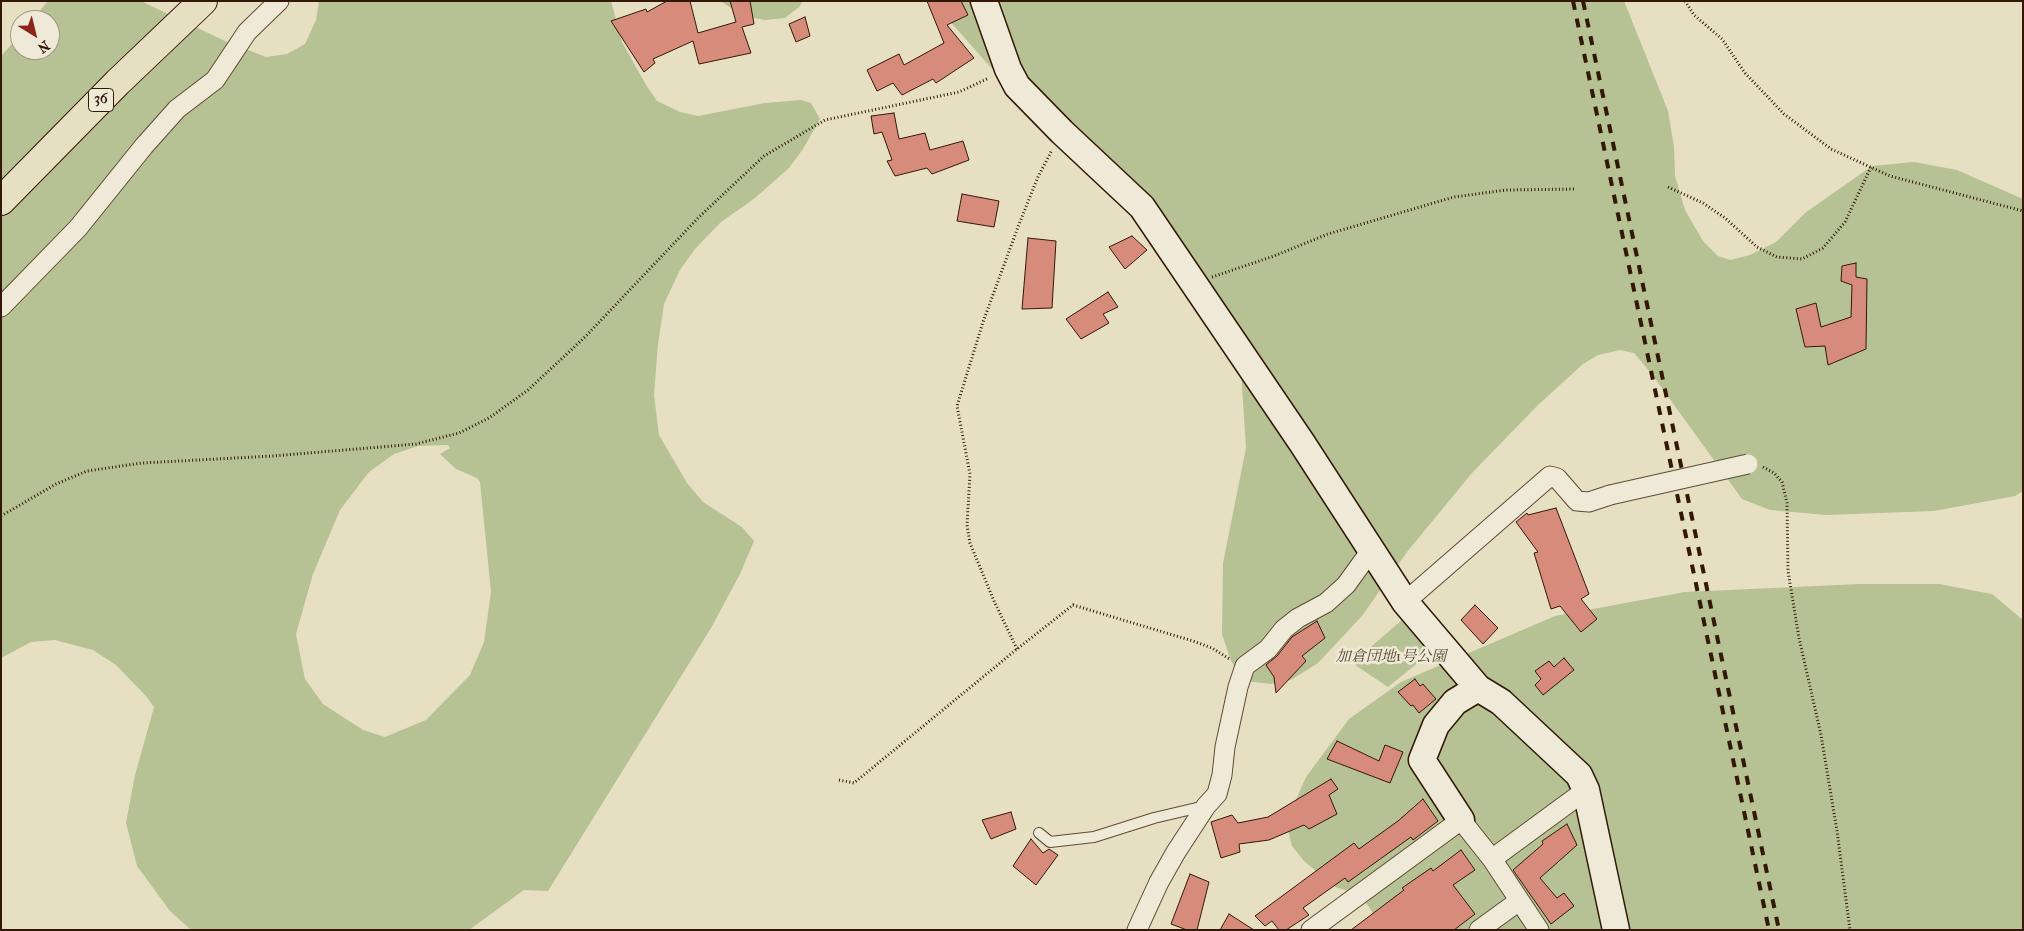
<!DOCTYPE html>
<meta charset="utf-8">
<style>
body{margin:0}
#map{position:relative;width:2024px;height:931px;overflow:hidden;background:#e7dfc2;font-family:"IM FELL French Canon",serif}
canvas{display:block}
.frame{position:absolute;inset:0;border:2px solid #331807;pointer-events:none}
.north{position:absolute;left:10px;top:10px;width:50px;height:50px;box-sizing:border-box;background:#efead7;border:1px solid #a49684;border-radius:50%;rotate:144deg;font-size:14px;font-weight:700;line-height:20px;text-align:center;color:#331807}
.north::after{content:'';display:block;margin:auto;width:18px;height:22px;background:#8f2418;clip-path:polygon(50% 0,100% 100%,50% 72%,0 100%)}
</style>
<div id="map">
<canvas width="2024" height="931"></canvas>
<div class="frame"></div>
<div class="north">N</div>
</div>
<script>
const ctx = document.querySelector('canvas').getContext('2d');
ctx.lineJoin = 'round';
function fill(path, color) { ctx.fillStyle = color; ctx.fill(path, 'evenodd'); }
const poly = rows => new Path2D(rows.map(r => 'M' + r).join(''));
function trace(path, color, width, dash) { ctx.strokeStyle = color; ctx.lineWidth = width; ctx.lineCap = dash ? 'butt' : 'round'; ctx.setLineDash(dash || []); ctx.stroke(path); }
function label(font, color, halo, rows, align = 'center') {
  ctx.font = font + ' "IM FELL French Canon","Noto Serif JP",serif'; ctx.lineWidth = 5; ctx.setLineDash([]); ctx.textBaseline = 'middle'; ctx.strokeStyle = halo; ctx.fillStyle = color; for (const [text, x, y, turn = 0] of rows) {
    ctx.save(); ctx.translate(x, y); ctx.rotate((+turn || 0) * Math.PI / 180); ctx.textAlign = isNaN(turn) ? turn : align; if (halo) ctx.strokeText(text, 0, 0); ctx.fillText(text, 0, 0); ctx.restore();
  }
}
fill(poly([
 [48,1,141,1,225,41,266,57,287,54,305,44,316,20,319,1,611,1,622,42,646,85,657,101,680,112,698,116,765,103,801,100,811,103,820,119,803,149,789,168,755,198,721,222,695,249,680,270,664,304,658,344,654,395,659,435,687,483,703,502,742,527,754,541,740,574,711,628,548,891,524,890,469,930,191,930,170,911,137,866,126,823,135,775,154,707,146,696,116,665,93,650,55,640,31,642,1,658,1,56,20,35,20,50,50,50,50,20,32,20],
 [448,445,450,448,440,454,456,469,477,478,480,482,491,592,484,642,470,675,426,720,385,737,363,730,323,704,305,679,296,634,313,574,340,510,369,472,394,454,418,446],
 [720,1,803,1,799,7,785,18,765,20,744,16],
 [940,1,1624,1,1668,111,1674,147,1675,176,1685,210,1703,241,1718,256,1730,260,1750,255,1776,242,1805,213,1872,166,1914,162,1957,170,2023,199,2023,491,2015,496,1934,511,1826,515,1770,510,1742,499,1651,373,1634,353,1620,350,1598,355,1583,364,1537,406,1472,473,1407,552,1362,616,1318,663,1291,680,1271,684,1245,681,1231,661,1222,634,1223,563,1246,448,1241,371,1202,288,986,62,947,18],
 [1860,584,1939,584,1992,594,2023,620,2023,930,1384,930,1361,895,1335,887,1304,861,1292,846,1286,822,1306,777,1349,719,1401,682,1555,616,1685,592],
 [1409,614,1434,650,1388,687,1352,663]
]), '#b6c293');
const building = poly([
 [667,1,690,1,698,33,736,22,730,1,750,1,754,24,742,27,751,53,699,64,693,41,653,59,655,63,644,72,611,21,646,9,647,12,667,1],
 [927,1,961,1,968,15,947,25,974,58,936,83,933,79,902,95,893,83,877,91,867,70,899,54,904,65,944,43,927,1],
 [805,17,810,36,796,42,789,24,805,17],
 [894,113,899,139,925,133,930,150,963,141,969,160,932,174,927,168,895,176,887,161,892,160,882,132,874,134,871,116,894,113],
 [962,194,999,201,994,227,957,221,962,194],
 [1132,236,1147,250,1125,269,1109,247,1132,236],
 [1028,238,1056,241,1052,308,1022,309,1028,238],
 [1856,263,1856,277,1867,279,1866,349,1828,365,1825,346,1805,347,1796,309,1816,303,1821,327,1851,317,1852,285,1841,281,1842,266,1856,263],
 [1108,292,1118,307,1103,314,1109,323,1081,339,1066,319,1108,292],
 [1556,508,1589,594,1581,599,1597,619,1581,632,1560,606,1551,609,1534,553,1538,552,1516,522,1527,513,1528,515,1556,508],
 [1475,605,1498,628,1483,644,1461,620,1475,605],
 [1317,621,1325,638,1302,656,1306,661,1276,693,1274,677,1266,665,1277,656,1292,637,1317,621],
 [1564,658,1574,670,1543,695,1535,685,1541,679,1535,671,1549,661,1554,667,1564,658],
 [1415,679,1420,686,1423,684,1436,699,1419,713,1413,705,1411,706,1398,692,1415,679],
 [1337,741,1379,761,1385,745,1403,752,1390,783,1327,759,1337,741],
 [1331,779,1338,789,1329,795,1337,814,1309,829,1304,825,1269,840,1239,844,1240,852,1221,858,1211,822,1232,815,1238,823,1268,817,1331,779],
 [1423,799,1438,821,1413,840,1411,837,1348,882,1345,878,1303,908,1309,915,1286,930,1279,930,1272,921,1265,926,1255,916,1354,843,1359,849,1398,821,1423,799],
 [1011,812,1016,829,991,839,982,820,1011,812],
 [1567,824,1577,845,1540,878,1557,898,1564,893,1574,906,1551,924,1513,870,1543,844,1542,841,1567,824],
 [1031,839,1043,853,1049,849,1058,855,1036,885,1013,866,1031,839],
 [1461,850,1475,870,1453,885,1475,914,1454,930,1351,930,1404,890,1402,888,1431,868,1433,871,1461,850],
 [1190,874,1209,882,1197,930,1187,930,1171,924,1190,874],
 [1229,914,1254,930,1220,930,1229,914]
]);
fill(building, '#d68b7b');
trace(building, '#331807', 1);
const lane = poly([
 [1039,833,1050,842,1094,837,1154,818,1205,806]
]);
const street = poly([
 [1,307,78,228,144,146,177,109,215,80,247,32,279,1],
 [1405,602,1550,476,1557,478,1577,501,1589,502,1610,495],
 [1492,859,1586,790],
 [1137,930,1159,882,1176,852,1206,806,1217,794,1222,775,1225,747,1238,687,1245,666,1268,649,1284,629,1298,618,1326,603,1346,585,1372,549],
 [1311,930,1461,820,1492,859,1539,930],
 [1479,930,1519,901]
]);
const secondary = poly([
 [984,1,1008,69,1017,86,1062,132,1142,207,1302,443,1405,602,1478,688,1501,702,1579,775,1586,790,1616,930],
 [1461,820,1422,760,1436,725,1455,702,1478,688]
]);
const primary = poly([
 [1,201,118,82,203,1]
]);
trace(lane, '#604a36', 12);
trace(street, '#604a36', 21);
trace(secondary, '#331807', 29);
trace(primary, '#331807', 30);
trace(poly([
 [1685,1,1694,15,1722,39,1745,73,1784,114,1831,149,1890,176,2023,211],
 [1668,187,1703,203,1725,218,1757,247,1777,257,1802,259,1823,248,1845,222,1871,167],
 [1212,277,1274,256,1328,234,1454,197,1506,190,1576,189],
 [1763,467,1774,473,1782,482,1787,503,1788,571,1799,638,1821,735,1837,831,1850,930],
 [1,516,56,484,87,471,142,463,273,456,416,444,459,433,489,418,528,390,585,337,699,217,764,156,825,120,959,92,989,78],
 [1017,649,994,601,970,543,967,525,970,474,957,406,983,322,1018,227,1038,177,1052,150],
 [839,780,854,783,1017,649,1073,605,1193,641,1212,648,1231,660]
]), '#331807', 3, [1, 2.5]);
trace(lane, '#efead7', 10);
trace(street, '#efead7', 19);
trace(secondary, '#efead7', 26);
trace(primary, '#e7dfc2', 28);
trace(poly([
 [1573,1,1769,930],
 [1583,1,1779,930]
]), '#331807', 4, [9, 9]);
const streetBridge = poly([
 [1610,495,1748,464]
]);
trace(streetBridge, '#604a36', 21, []);
trace(streetBridge, '#efead7', 19);
for (const [x, y, w] of [
 [101,100,25]
]) { const box = new Path2D(); box.roundRect(x - w / 2, y - 11.5, w, 23, 4); ctx.fillStyle = '#efead7'; ctx.fill(box); trace(box, '#331807', 1); }
label('bold 14px', '#331807', null, [
 ["36",101,100]
]);
label('italic 15px', '#5a4b31', '#efead7', [
 ["加倉団地1号公園",1391,657]
]);
</script>
